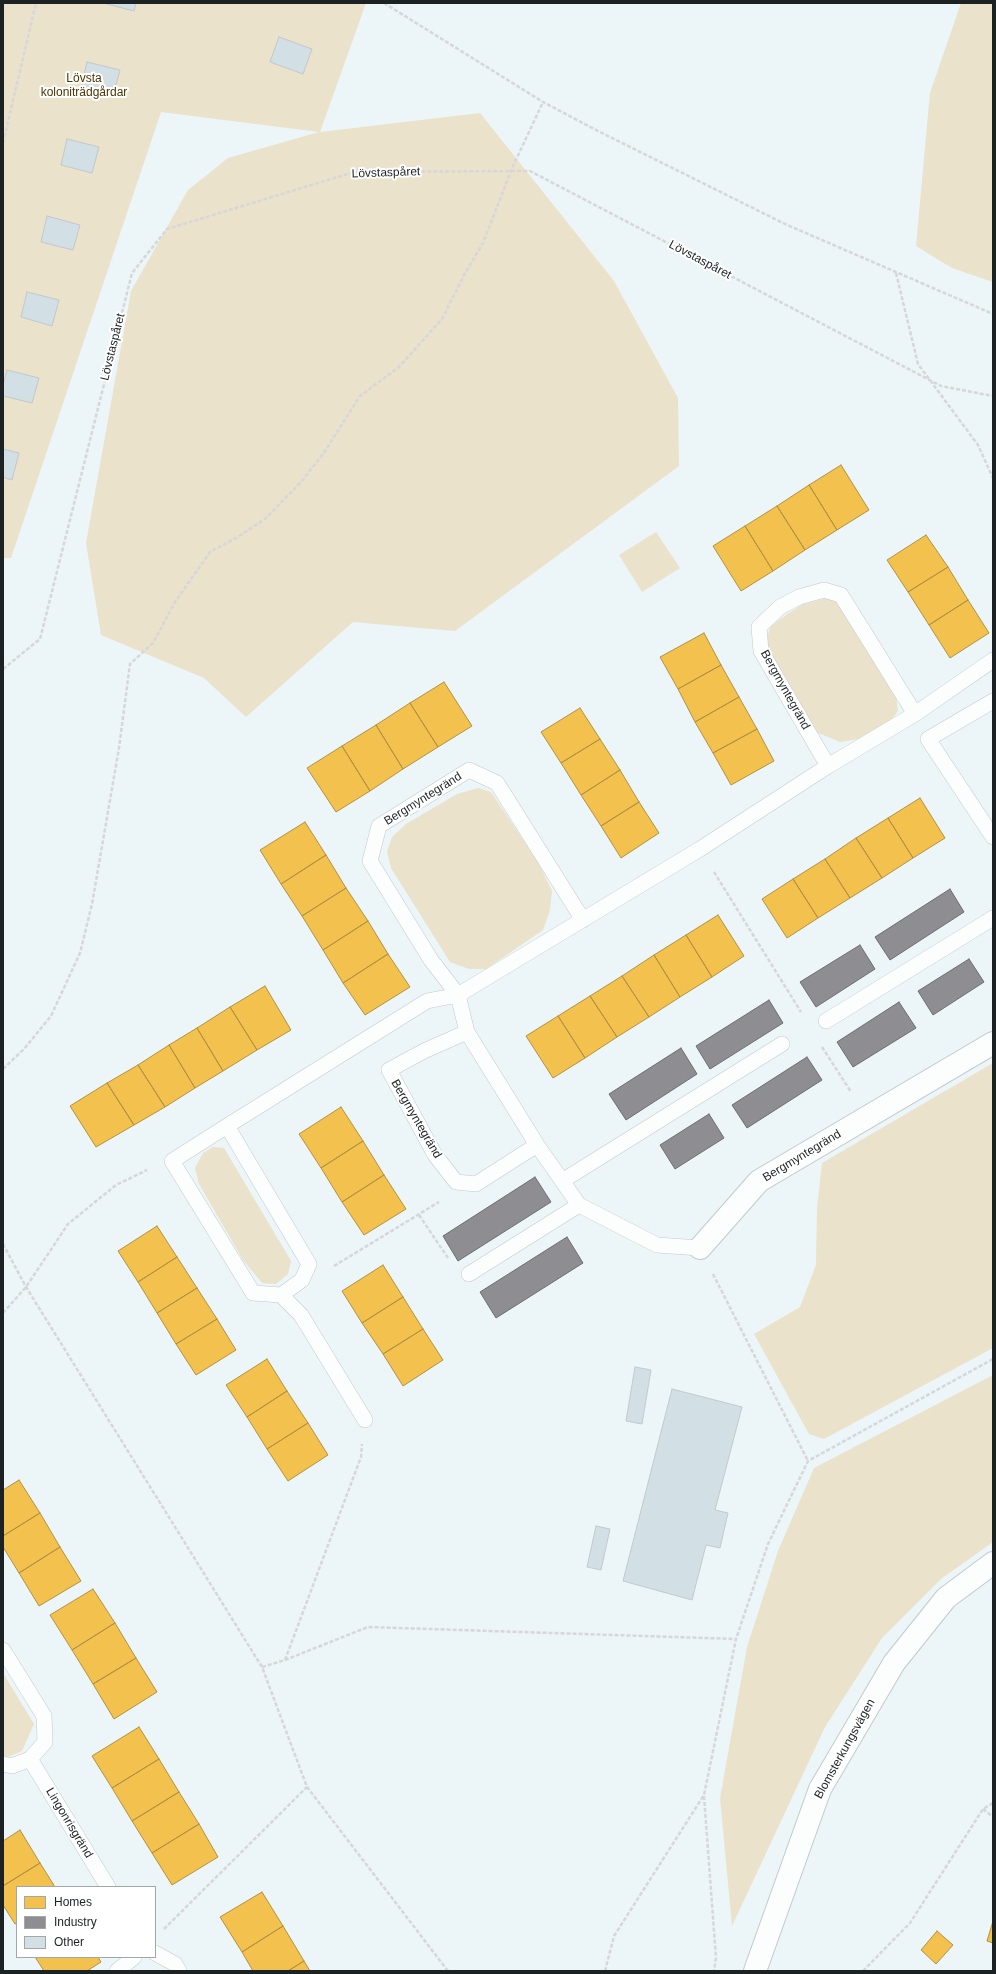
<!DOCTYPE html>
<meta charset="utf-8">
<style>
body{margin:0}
#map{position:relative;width:996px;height:1974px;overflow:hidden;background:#ecf5f8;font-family:Arial,sans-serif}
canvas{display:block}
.frame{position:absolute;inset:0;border:4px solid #1c2224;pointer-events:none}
.legend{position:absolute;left:16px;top:1886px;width:140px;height:72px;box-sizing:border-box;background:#fff;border:1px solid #a4a7a7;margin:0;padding:5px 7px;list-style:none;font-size:12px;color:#1c2224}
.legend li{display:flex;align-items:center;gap:8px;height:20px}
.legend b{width:20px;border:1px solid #a4a7a7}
</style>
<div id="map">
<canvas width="996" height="1974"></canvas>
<div class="frame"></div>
<ul class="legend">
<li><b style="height:11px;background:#f2c14e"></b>Homes</li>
<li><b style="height:11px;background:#8d8d92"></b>Industry</li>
<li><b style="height:11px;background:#d2dfe4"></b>Other</li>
</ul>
</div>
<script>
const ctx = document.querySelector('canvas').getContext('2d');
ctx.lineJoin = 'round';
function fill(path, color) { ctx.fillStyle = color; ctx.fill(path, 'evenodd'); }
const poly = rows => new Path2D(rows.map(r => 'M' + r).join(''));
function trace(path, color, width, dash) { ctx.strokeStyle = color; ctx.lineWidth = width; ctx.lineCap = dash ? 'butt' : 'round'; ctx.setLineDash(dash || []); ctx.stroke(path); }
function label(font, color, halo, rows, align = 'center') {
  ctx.font = font + ' Arial,sans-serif'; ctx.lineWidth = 4; ctx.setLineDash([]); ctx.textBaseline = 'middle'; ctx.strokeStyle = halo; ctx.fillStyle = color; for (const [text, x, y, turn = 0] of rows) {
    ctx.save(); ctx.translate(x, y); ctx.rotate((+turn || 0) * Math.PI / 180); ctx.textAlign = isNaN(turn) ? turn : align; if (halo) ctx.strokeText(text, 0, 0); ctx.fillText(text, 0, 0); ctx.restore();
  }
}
fill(poly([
 [3,3,366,3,320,132,480,113,614,281,678,398,679,466,455,631,353,622,246,717,204,678,101,635,86,543,131,291,188,190,228,158,319,132,161,112,11,558,3,558],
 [961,3,993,3,993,282,952,268,916,246,930,93],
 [656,532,680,568,642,592,619,555],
 [827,598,838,600,896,696,898,711,889,723,858,739,840,742,818,733,778,669,766,640,771,626,786,615,801,605],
 [478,788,491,792,538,862,552,891,550,910,543,930,486,969,469,969,450,962,391,868,387,852,392,837,406,824,457,794],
 [993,1063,993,1348,824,1439,809,1434,754,1334,800,1307,816,1265,817,1208,822,1163],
 [213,1147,224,1148,291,1261,288,1274,276,1284,262,1283,243,1260,199,1184,195,1168,203,1153],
 [993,1375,993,1542,941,1579,882,1638,825,1727,732,1926,720,1798,747,1647,778,1551,814,1468],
 [3,1673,34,1724,22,1751,8,1757,3,1756]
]), '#eae2cb');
const homes = poly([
 [841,465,869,510,837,530,809,485,841,465],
 [809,485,837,530,805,550,777,506,809,485],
 [777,506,805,550,773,571,745,526,777,506],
 [745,526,773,571,741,591,713,546,745,526],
 [926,535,948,567,908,592,887,560,926,535],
 [948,567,968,600,929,625,908,592,948,567],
 [968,600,989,633,950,658,929,625,968,600],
 [704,633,721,665,678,689,660,657,704,633],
 [721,665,739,697,695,722,678,689,721,665],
 [444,682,472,726,438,747,410,703,444,682],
 [739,697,757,729,713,753,695,722,739,697],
 [410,703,438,747,403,769,376,725,410,703],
 [580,708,600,739,561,763,541,732,580,708],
 [376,725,403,769,370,791,342,746,376,725],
 [757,729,774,761,731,785,713,753,757,729],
 [600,739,620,770,581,795,561,763,600,739],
 [342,746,370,791,336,812,307,768,342,746],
 [620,770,639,802,601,826,581,795,620,770],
 [920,798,945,838,913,858,888,818,920,798],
 [639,802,659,833,621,858,601,826,639,802],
 [888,818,913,858,882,878,856,838,888,818],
 [305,822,326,855,281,884,260,850,305,822],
 [856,838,882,878,850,898,825,859,856,838],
 [326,855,346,888,302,916,281,884,326,855],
 [825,859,850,898,818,918,793,879,825,859],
 [793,879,818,918,787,938,762,899,793,879],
 [346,888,368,921,323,950,302,916,346,888],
 [718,915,744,956,712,977,686,935,718,915],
 [368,921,388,954,343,983,323,950,368,921],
 [686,935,712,977,680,997,654,955,686,935],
 [388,954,410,987,365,1015,343,983,388,954],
 [654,955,680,997,649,1017,622,976,654,955],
 [622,976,649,1017,617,1037,590,996,622,976],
 [265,986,291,1030,257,1050,230,1007,265,986],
 [590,996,617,1037,585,1058,558,1016,590,996],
 [230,1007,257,1050,223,1071,197,1028,230,1007],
 [558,1016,585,1058,553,1078,526,1036,558,1016],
 [197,1028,223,1071,195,1088,169,1045,197,1028],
 [169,1045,195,1088,165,1107,138,1065,169,1045],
 [138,1065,165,1107,134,1125,107,1083,138,1065],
 [107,1083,134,1125,96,1147,70,1106,107,1083],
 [341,1107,363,1141,321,1168,299,1134,341,1107],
 [363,1141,384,1175,342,1202,321,1168,363,1141],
 [384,1175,406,1209,364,1235,342,1202,384,1175],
 [157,1226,177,1257,138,1282,118,1251,157,1226],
 [177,1257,197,1288,157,1313,138,1282,177,1257],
 [383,1265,403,1297,362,1323,342,1291,383,1265],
 [197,1288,217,1319,176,1344,157,1313,197,1288],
 [403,1297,423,1329,383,1354,362,1323,403,1297],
 [217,1319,236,1350,196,1375,176,1344,217,1319],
 [423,1329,443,1360,403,1386,383,1354,423,1329],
 [267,1359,287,1391,247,1417,226,1385,267,1359],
 [287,1391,308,1423,267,1449,247,1417,287,1391],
 [308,1423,328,1455,288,1481,267,1449,308,1423],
 [19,1480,40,1513,3,1536,3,1490,19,1480],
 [40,1513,60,1547,19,1573,3,1547,3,1536,40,1513],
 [60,1547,81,1581,39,1606,19,1573,60,1547],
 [93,1589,115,1623,72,1650,50,1615,93,1589],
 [115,1623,136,1658,93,1684,72,1650,115,1623],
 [136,1658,157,1692,114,1719,93,1684,136,1658],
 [139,1727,159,1759,112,1788,92,1756,139,1727],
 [159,1759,179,1792,132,1821,112,1788,159,1759],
 [179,1792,199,1824,152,1853,132,1821,179,1792],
 [199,1824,218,1857,172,1885,152,1853,199,1824],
 [20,1830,40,1863,3,1886,3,1841,20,1830],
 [40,1863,55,1887,17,1887,17,1923,15,1924,3,1905,3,1886,40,1863],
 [262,1892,283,1926,242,1952,220,1917,262,1892],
 [993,1921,993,1943,987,1941,993,1921],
 [283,1926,304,1961,288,1971,253,1971,242,1952,283,1926],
 [937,1931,953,1945,936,1964,921,1950,937,1931],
 [35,1957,98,1957,101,1962,87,1971,44,1971,35,1957],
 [304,1961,310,1971,288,1971,304,1961]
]);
fill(homes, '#f2c14e');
trace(homes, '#b29141', 1);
const industry = poly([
 [950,889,964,912,890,960,875,937,950,889],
 [860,945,875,969,816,1007,800,982,860,945],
 [969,959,984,982,933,1015,918,991,969,959],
 [769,1000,783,1023,710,1069,696,1046,769,1000],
 [899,1002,916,1028,853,1067,837,1042,899,1002],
 [681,1048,697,1074,626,1120,609,1094,681,1048],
 [807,1057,822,1080,747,1128,732,1105,807,1057],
 [709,1114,724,1138,675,1169,660,1145,709,1114],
 [535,1177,551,1202,458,1261,443,1236,535,1177],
 [567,1237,583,1263,496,1318,480,1292,567,1237]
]);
fill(industry, '#8d8d92');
trace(industry, '#6b6d71', 1);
const building = poly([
 [103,3,136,3,134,11,103,3],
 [279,37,312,49,303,74,270,62,279,37],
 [87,62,120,70,113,96,81,88,87,62],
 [67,139,99,147,92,173,61,165,67,139],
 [47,216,80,225,73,250,41,242,47,216],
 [27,292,59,300,52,326,21,317,27,292],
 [7,370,39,378,32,403,3,396,3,385,7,370],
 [3,449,19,453,12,480,3,477,3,449],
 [635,1367,651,1370,642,1424,626,1421,635,1367],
 [672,1389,742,1407,715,1510,728,1513,720,1548,706,1545,692,1600,623,1581,672,1389],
 [596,1526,610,1529,601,1570,587,1567,596,1526]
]);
fill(building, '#d2dfe4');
trace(building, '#c2c9cb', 1);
const service = poly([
 [993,701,928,739,993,837],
 [828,766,761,651,759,627,780,607,799,597,824,590,841,595,915,714],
 [826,1021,993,918],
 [467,1032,458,995,700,849,828,766,915,714,993,660],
 [227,1126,309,1264,302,1280,281,1295,253,1293,172,1161,227,1126,427,1001,458,995,431,960,370,861,379,826,469,770,497,783,583,920],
 [537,1145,476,1184,456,1182,435,1155,389,1070,424,1051,467,1032,537,1145,579,1205,657,1245,700,1248],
 [562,1181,782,1044],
 [469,1274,579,1205],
 [281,1295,301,1315,365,1420],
 [3,1650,44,1716,45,1742,30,1759,12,1766,3,1764],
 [30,1759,108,1887],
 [155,1953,175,1964,179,1971],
 [117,1971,134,1957]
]);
const minor = poly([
 [700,1248,759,1181,993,1043],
 [755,1971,820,1789,894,1663,946,1598,993,1563]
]);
trace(service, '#c2cacb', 16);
trace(minor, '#c2cacb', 24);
trace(poly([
 [384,3,543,102,598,131,785,224,993,314],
 [3,143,36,3],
 [896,273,918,364,978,445,993,478],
 [3,669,40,639,132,273,167,229,354,172,530,171,941,386,993,396],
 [714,872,801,1012],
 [822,1047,851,1092],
 [3,1069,24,1049,51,1016,80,953,92,904,119,748,130,664,153,643,175,602,210,552,236,538,265,519,301,482,323,454,360,396,399,367,442,319,464,275,483,243,513,166,543,102],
 [419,1215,448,1258],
 [3,1244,26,1287,262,1667,307,1787,448,1971],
 [334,1266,439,1202],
 [713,1274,808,1461],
 [3,1313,26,1287,68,1224,116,1185,147,1170],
 [285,1660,361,1457,362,1444],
 [262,1667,285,1660,368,1627,736,1639],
 [704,1796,716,1958,714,1971],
 [983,1809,993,1817],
 [164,1929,307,1787],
 [605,1971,614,1936,704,1795,736,1639,768,1544,808,1461,993,1359],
 [863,1971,910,1923,983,1809,993,1803]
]), '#d5d7d9', 2.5, [4, 2]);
trace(service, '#fcfefe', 15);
trace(minor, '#fcfefe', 22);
label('12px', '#4c3500', '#fff', [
 ["Lövsta",84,79],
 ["koloniträdgårdar",84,93]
]);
label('12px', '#1c2224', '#fff', [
 ["Lövstaspåret",386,173,-2],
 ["Lövstaspåret",700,260,28],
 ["Lövstaspåret",113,347,-76],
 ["Bergmyntegränd",785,690,61],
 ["Bergmyntegränd",423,799,-32],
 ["Bergmyntegränd",416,1119,60],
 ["Bergmyntegränd",802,1156,-31],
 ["Blomsterkungsvägen",845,1749,-61],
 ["Lingonrisgränd",69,1823,59]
]);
</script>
